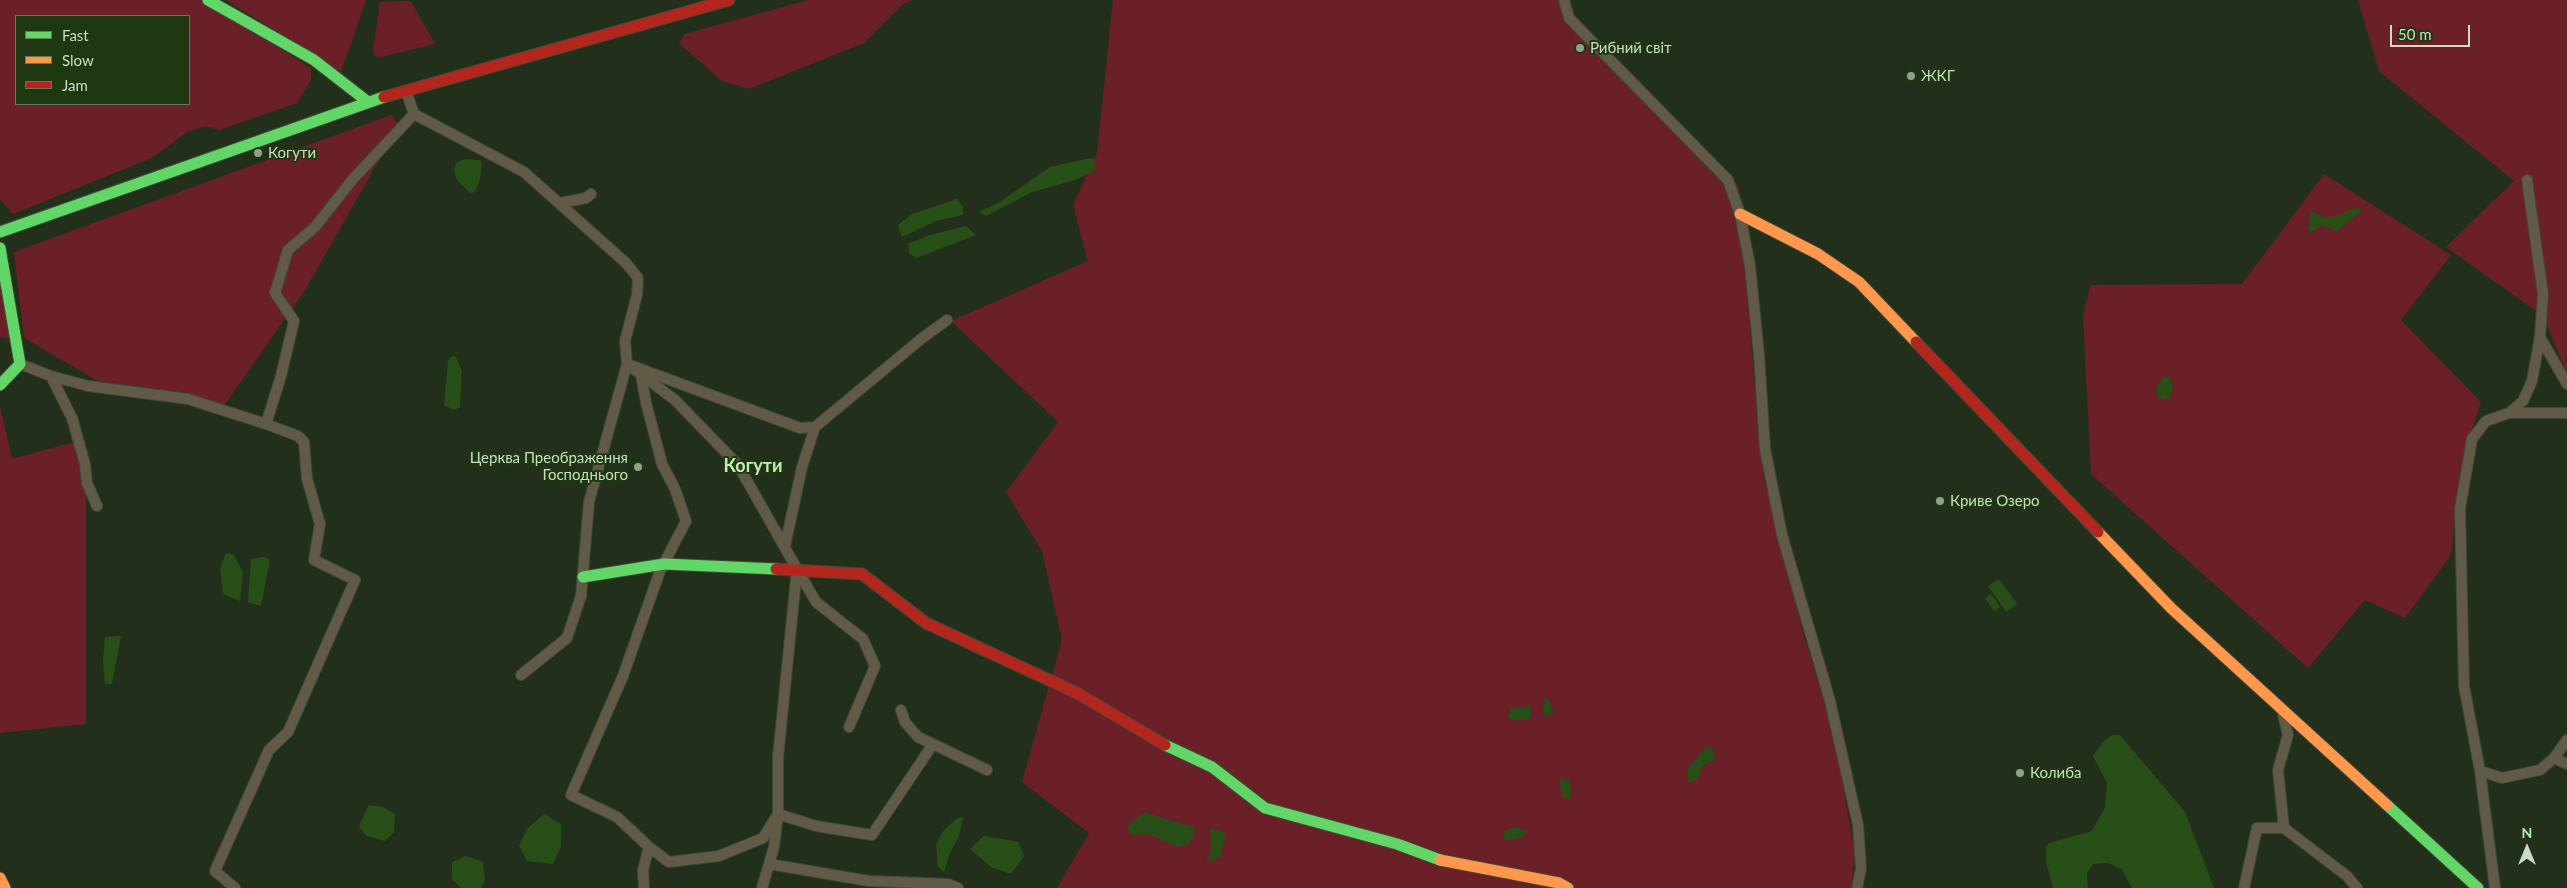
<!DOCTYPE html>
<meta charset="utf-8">
<style>
body{margin:0}
#map{position:relative;width:2567px;height:888px;overflow:hidden;background:#22301b;font-family:Lato,sans-serif}
canvas{display:block}
.legend{position:absolute;left:15px;top:15px;width:175px;height:90px;box-sizing:border-box;background:#1e3912;border:1px solid #637a5a;margin:0;padding:6px 9px;list-style:none;font-size:15px;color:#cbdcc5}
.legend li{display:flex;align-items:center;gap:10px;height:25px}
.legend b{width:25px;border:1px solid #637a5a}
.north{position:absolute;left:2502px;top:823px;width:50px;height:50px;-webkit-text-stroke:4px #1e3912;paint-order:stroke;rotate:0deg;font-size:14px;font-weight:700;line-height:20px;text-align:center;color:#cbdcc5}
.north::after{content:'';display:block;margin:auto;width:18px;height:22px;background:#cbdcc5;clip-path:polygon(50% 0,100% 100%,50% 72%,0 100%)}
.scale{position:absolute;left:2390px;top:25px;width:80px;height:22px;box-sizing:border-box;border:2px solid #cbdcc5;border-top:0;padding-left:6px;font-size:15px;line-height:18px;white-space:nowrap;color:#cbdcc5;-webkit-text-stroke:4px #1e3912;paint-order:stroke}
</style>
<div id="map">
<canvas width="2567" height="888"></canvas>
<ul class="legend">
<li><b style="height:6px;background:#63d668"></b>Fast</li>
<li><b style="height:6px;background:#ff974d"></b>Slow</li>
<li><b style="height:6px;background:#b3261e"></b>Jam</li>
</ul>
<div class="north">N</div>
<div class="scale">50 m</div>
</div>
<script>
const ctx = document.querySelector('canvas').getContext('2d');
ctx.lineJoin = 'round';
function fill(path, color) { ctx.fillStyle = color; ctx.fill(path, 'evenodd'); }
const poly = rows => new Path2D(rows.map(r => 'M' + r).join(''));
function trace(path, color, width, dash) { ctx.strokeStyle = color; ctx.lineWidth = width; ctx.lineCap = dash ? 'butt' : 'round'; ctx.setLineDash(dash || []); ctx.stroke(path); }
function label(font, color, halo, rows, align = 'center') {
  ctx.font = font + ' Lato,sans-serif'; ctx.lineWidth = 4; ctx.setLineDash([]); ctx.textBaseline = 'middle'; ctx.strokeStyle = halo; ctx.fillStyle = color; for (const [text, x, y, turn = 0] of rows) {
    ctx.save(); ctx.translate(x, y); ctx.rotate((+turn || 0) * Math.PI / 180); ctx.textAlign = isNaN(turn) ? turn : align; if (halo) ctx.strokeText(text, 0, 0); ctx.fillText(text, 0, 0); ctx.restore();
  }
}
fill(poly([
 [0,0,203,0,311,68,311,80,297,103,219,130,206,126,187,132,152,158,13,214,0,199],
 [16,16,189,16,189,104,16,104],
 [226,0,366,0,341,72],
 [808,0,914,0,904,3,864,43,749,89,722,81,679,43,685,34],
 [1113,0,1564,0,1571,28,1739,187,1755,391,1764,477,1803,633,1823,697,1841,774,1855,855,1851,888,1057,888,1089,833,1022,782,1062,640,1042,551,1006,492,1058,422,951,321,1088,261,1073,205,1097,153],
 [2358,0,2567,0,2567,373,2543,316,2446,247,2514,181,2379,71],
 [411,1,435,44,377,58,373,52,380,2],
 [391,115,399,125,305,290,223,407,110,388,24,338,14,252],
 [2324,174,2451,255,2401,320,2481,402,2469,439,2458,492,2451,555,2405,618,2365,600,2308,668,2091,474,2083,314,2091,285,2242,284],
 [0,286,11,339,0,337],
 [0,406,12,459,75,442,86,467,86,724,0,733]
]), '#6b2027');
fill(poly([
 [1091,158,1094,159,1095,170,1075,180,1032,192,986,216,978,212,998,203,1050,167],
 [465,159,479,160,482,163,480,179,475,192,470,193,457,180,454,170,456,163],
 [957,199,963,207,963,215,936,221,902,237,898,225,912,214],
 [2355,208,2362,208,2357,215,2336,232,2330,228,2321,226,2312,232,2308,230,2310,211,2324,217,2334,217],
 [966,226,976,235,916,258,909,253,908,244,930,235],
 [452,356,456,357,462,371,460,407,454,410,444,405,448,361],
 [2164,376,2170,378,2173,387,2171,395,2166,401,2157,396,2156,388],
 [226,553,234,555,243,573,240,601,223,594,220,569],
 [265,557,270,560,261,606,248,602,251,559],
 [1999,579,2017,604,2006,612,1988,586],
 [1991,594,2000,607,1994,611,1985,598],
 [121,636,112,684,105,684,103,662,105,637],
 [1544,698,1549,700,1553,712,1550,715,1543,715],
 [1531,706,1532,714,1529,719,1508,719,1510,708],
 [2112,735,2120,735,2185,812,2214,888,2132,888,2122,869,2108,863,2093,864,2087,873,2088,888,2053,888,2046,862,2046,847,2049,843,2092,831,2105,807,2107,783,2093,756,2104,741],
 [1711,747,1715,754,1714,761,1702,766,1698,779,1688,783,1688,768,1705,748],
 [1561,778,1569,781,1571,789,1570,800,1564,798,1559,784],
 [369,805,383,807,395,814,394,832,385,841,366,836,359,826],
 [1144,812,1196,828,1190,843,1178,847,1148,834,1134,835,1127,830,1131,823],
 [544,814,561,824,561,847,553,864,527,861,519,846,527,829],
 [963,817,959,836,950,853,944,872,938,867,936,845,943,831,956,819],
 [1516,827,1527,831,1523,837,1505,841,1504,831],
 [1210,828,1226,833,1220,857,1206,863,1211,850],
 [984,836,1018,842,1024,856,1011,874,991,867,970,849],
 [466,856,483,862,485,880,481,888,461,888,452,879,452,862]
]), '#284f17');
const street = poly([
 [1564,0,1569,18,1728,180,1740,214,1750,266,1759,355,1765,449,1782,535,1830,701,1858,825,1861,869,1857,888],
 [406,91,414,114,524,172,626,263,638,278,637,295,625,341,627,364,675,400,738,465,797,569,778,757,778,814,774,847,762,888],
 [560,203,586,198,591,194],
 [2540,337,2567,384],
 [20,364,51,376,88,386,188,399,266,424,298,436,304,442,307,479,320,524,314,560,355,580,288,732,269,750,215,871,235,888],
 [641,375,646,403,662,464,675,489,686,521,660,571,623,676,571,795,617,817,649,847,643,870,644,888],
 [51,376,72,418,85,464,87,483,97,506],
 [2509,413,2567,413],
 [266,424,281,376,294,321,275,293,288,250,315,227,352,180,414,114],
 [785,546,802,467,815,427],
 [797,569,816,602,863,639,875,666,849,727],
 [521,675,567,638,581,596,589,502,627,364,800,428,815,427,921,339,947,320],
 [901,710,905,722,918,737,933,744],
 [2554,758,2567,764],
 [2480,771,2502,778,2540,770,2554,758,2567,740],
 [2284,828,2347,876,2357,888],
 [649,847,669,862,719,856,763,838,778,814,816,826,872,835,933,744,987,770],
 [769,864,869,881,948,884,958,888],
 [2244,888,2257,828,2284,828,2278,770,2288,735,2282,710],
 [2495,888,2480,771,2464,686,2460,509,2472,439,2486,421,2509,413,2523,401,2532,381,2540,337,2543,294,2527,180]
]);
const fast = poly([
 [208,0,314,60,368,102],
 [0,232,384,97],
 [0,248,20,364,0,385],
 [583,577,664,564,776,569],
 [1165,745,1212,767,1265,808,1397,844,1440,860],
 [2387,805,2478,888]
]);
const slow = poly([
 [1740,214,1818,254,1859,282,1916,342],
 [2098,532,2171,608,2387,805],
 [1440,860,1559,883,1568,888],
 [0,878,5,888]
]);
const jam = poly([
 [384,97,729,0],
 [1916,342,2098,532],
 [776,569,862,574,926,623,1077,693,1165,745]
]);
trace(street, '#3e4a38', 12);
trace(fast, '#3e4a38', 13);
trace(slow, '#3e4a38', 13);
trace(jam, '#3e4a38', 13);
trace(street, '#615a47', 10);
trace(fast, '#63d668', 11);
trace(slow, '#ff974d', 11);
trace(jam, '#b3261e', 11);
for (const [x, y, r, color] of [
 [1580,48,5,"#90a08a"],
 [1911,76,5,"#90a08a"],
 [258,153,5,"#90a08a"],
 [638,467,5,"#90a08a"],
 [1940,501,5,"#90a08a"],
 [2020,773,5,"#90a08a"]
]) { const dot = new Path2D(); dot.arc(x, y, r, 0, 2 * Math.PI); ctx.fillStyle = color; ctx.fill(dot); trace(dot, '#1e3912', 2); }
label('15px', '#cbdcc5', '#1e3912', [
 ["Рибний світ",1590,48],
 ["ЖКГ",1921,76],
 ["Когути",268,153],
 ["Церква Преображення",628,458,"right"],
 ["Господнього",628,475,"right"],
 ["Криве Озеро",1950,501],
 ["Колиба",2030,773]
], 'left');
label('bold 18px', '#c6e8ba', '#1e3912', [
 ["Когути",753,466]
]);
</script>
